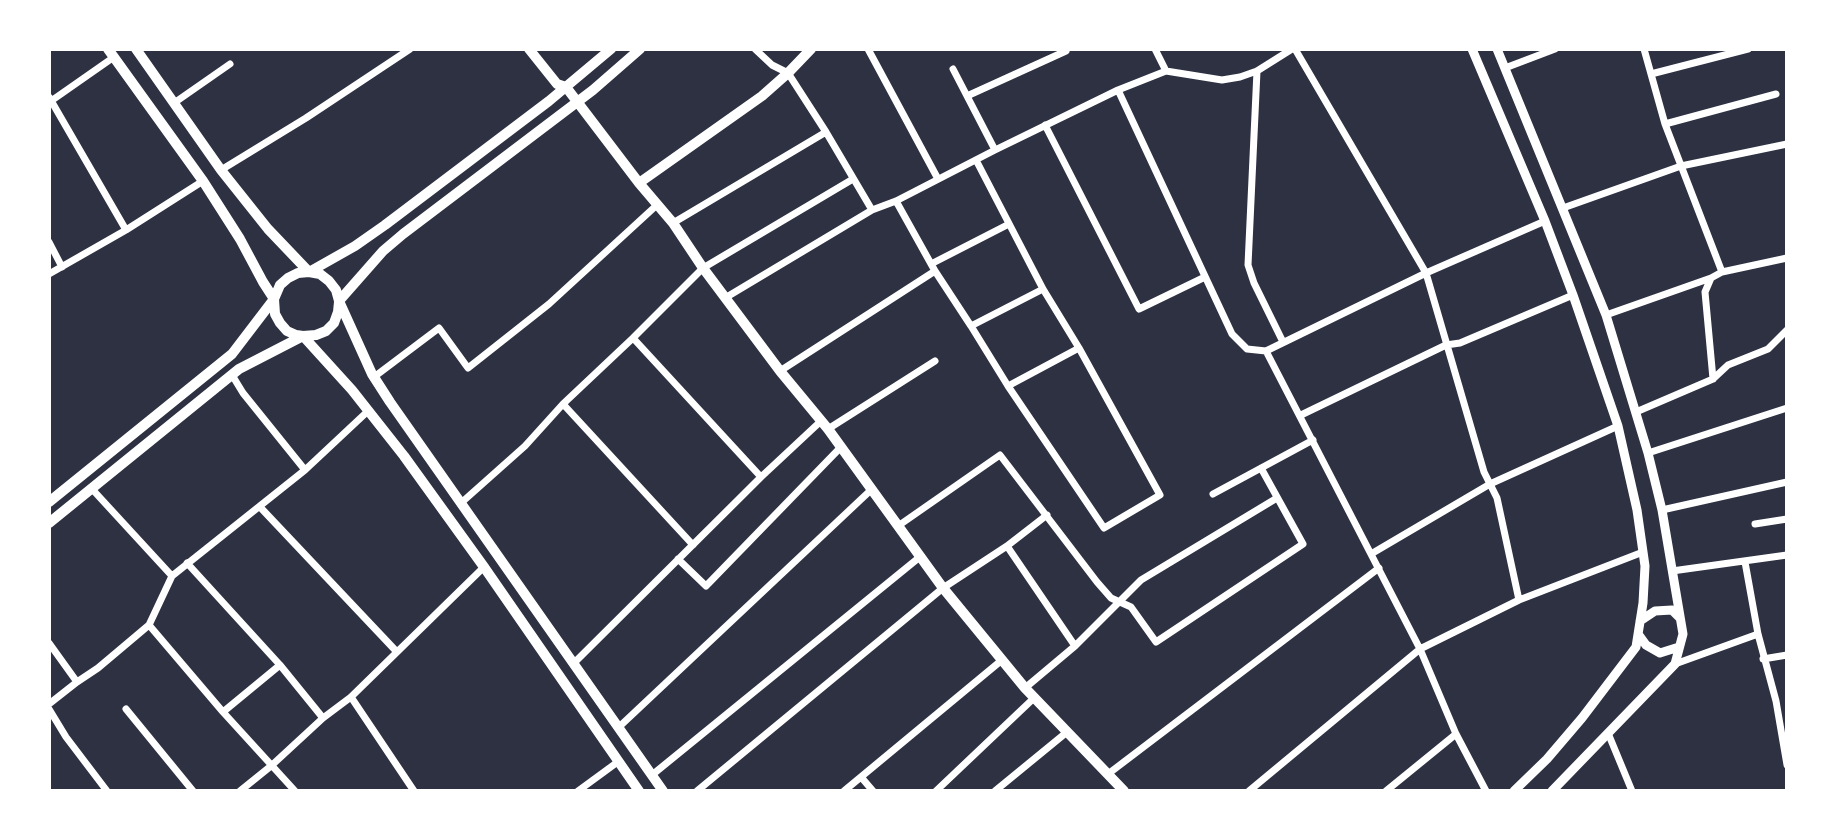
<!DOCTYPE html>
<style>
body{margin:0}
#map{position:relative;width:1836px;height:840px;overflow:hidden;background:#2d3142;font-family:"DejaVu Sans",sans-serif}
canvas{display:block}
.frame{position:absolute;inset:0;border:51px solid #fff;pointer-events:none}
</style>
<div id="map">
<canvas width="1836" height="840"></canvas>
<div class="frame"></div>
</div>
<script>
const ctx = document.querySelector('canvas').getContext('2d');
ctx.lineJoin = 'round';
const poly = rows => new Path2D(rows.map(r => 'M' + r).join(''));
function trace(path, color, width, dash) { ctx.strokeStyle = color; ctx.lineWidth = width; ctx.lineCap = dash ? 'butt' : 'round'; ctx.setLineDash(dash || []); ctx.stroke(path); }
trace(poly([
 [755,49,772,65,788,73,826,132,872,210],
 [868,49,938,179],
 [1155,49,1166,71],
 [1295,49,1426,273,1484,472,1497,498,1519,600],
 [1644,49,1665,124,1722,272],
 [1505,68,1555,49],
 [953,69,967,96],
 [1257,71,1248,265,1254,283,1283,342],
 [1651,74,1748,49],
 [1118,90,1232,334,1247,349,1266,351,1426,273,1545,221],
 [49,97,126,230],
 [51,101,114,57],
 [174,103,230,64],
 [1665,124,1776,94],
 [1045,125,1139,309,1205,277],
 [995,150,967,96,1066,51],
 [221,170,306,118,410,49],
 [896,201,935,271,971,326,1008,386,1104,528,1160,495,1079,348,1043,289,976,160],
 [1563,208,1681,166,1787,144],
 [673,223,826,132],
 [49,242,62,267],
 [931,264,1009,224],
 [49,274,126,230,203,181],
 [725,298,872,210,896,201,995,150,1118,90,1166,71,1222,80,1240,77,1257,71,1292,49],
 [1606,315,1711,278],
 [971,326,1043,289],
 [633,338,761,477],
 [1266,351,1420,649,1456,734,1486,791],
 [780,371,935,271],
 [232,375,243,393,305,470],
 [374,377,439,328,468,368,549,304,658,204],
 [1713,379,1705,292,1711,278,1722,272,1787,258],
 [1008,386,1079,348],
 [563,404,693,545],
 [1636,412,1713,379,1728,365,1768,349,1787,330],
 [1301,415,1446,345,1460,343,1573,295],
 [828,429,935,361],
 [1648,453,1787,408],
 [92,489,172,576],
 [1213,494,1313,440],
 [461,503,525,446,563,404,633,338,703,268,853,179],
 [260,507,397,652],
 [1662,510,1787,482],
 [1755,524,1787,519],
 [898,526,1000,455,1097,582,1111,598,1131,607,1156,642,1303,544,1261,468],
 [1007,546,1075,646],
 [1371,554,1490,484,1618,426],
 [678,559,706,586,841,447],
 [1745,562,1758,634,1776,701,1787,765],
 [187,563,280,665,323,718],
 [1672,571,1787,555],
 [149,625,223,712,295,791],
 [49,643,77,682,98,668,149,625,172,576,305,470,368,411],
 [1763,659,1787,655],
 [574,663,761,477,821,421],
 [1675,664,1758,634],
 [1025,688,1075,646,1141,580,1277,498],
 [351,697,414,791],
 [49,704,77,682],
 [49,709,66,737,107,791],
 [126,709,193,791],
 [223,712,280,665],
 [619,727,872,489],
 [1608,733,1632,791],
 [1108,774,1379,568],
 [652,775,921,556],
 [861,777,873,791],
 [240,791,271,766,323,718,351,697,484,567],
 [578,791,619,761],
 [697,791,943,588,1007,546,1047,515],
 [844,791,1002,660],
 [936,791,1034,698],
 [995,791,1067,732],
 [1249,791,1420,649,1519,600,1643,552],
 [1386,791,1456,734]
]), '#fff', 7);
trace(poly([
 [1472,49,1545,221,1573,295,1618,426,1637,510,1645,566,1643,603,1636,647,1582,718,1547,759,1514,791],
 [1497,49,1606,315,1648,453,1662,510,1683,634,1675,664,1552,791],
 [1640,621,1655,611,1672,610,1680,618],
 [1638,634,1646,645,1660,653,1679,647]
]), '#fff', 9);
trace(poly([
 [108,49,203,181,240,239,263,282,274,299,275,314,280,323,287,331,296,335,303,336,352,390,404,456,484,567,639,791],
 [136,49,221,170,268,229,309,272,320,274,329,281,336,290,339,301,372,374,390,402,663,791],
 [529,49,557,84,566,87,639,183,673,223,703,268,780,371,828,429,943,588,1025,688,1124,791],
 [639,183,762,96,788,73,811,49],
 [339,301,383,251,403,234,593,90,640,49],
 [49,502,232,354,274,299,280,285,288,278,298,273,309,272,355,246,385,225,549,101,611,49],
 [49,523,239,369,303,336,316,335,326,331,334,323,338,312,339,302]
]), '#fff', 10);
</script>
